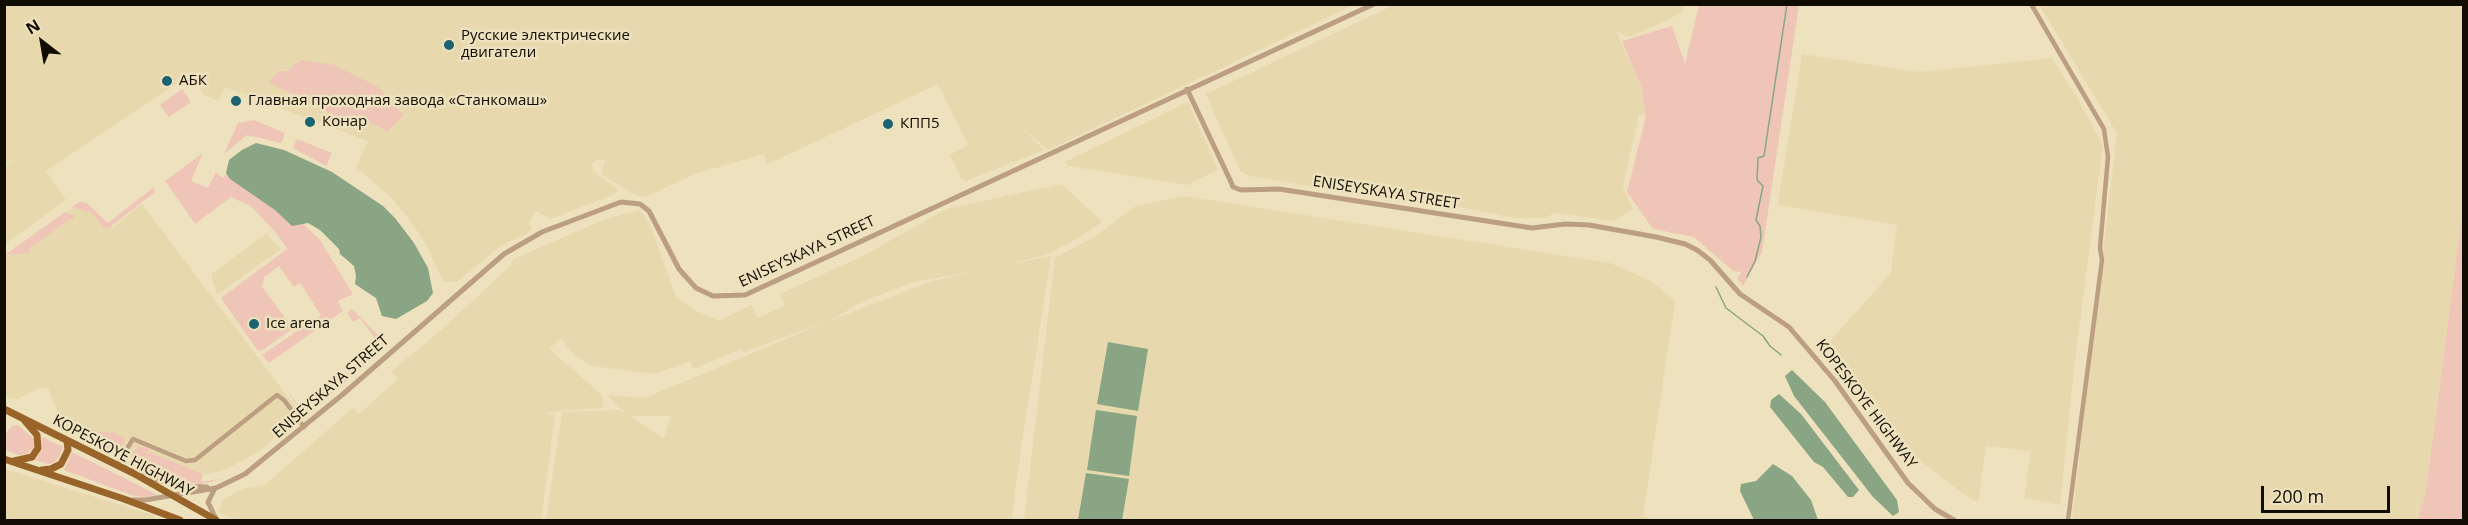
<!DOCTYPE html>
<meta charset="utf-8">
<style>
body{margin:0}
#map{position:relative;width:2468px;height:525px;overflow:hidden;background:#eee1be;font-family:"Open Sans",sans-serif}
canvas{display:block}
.frame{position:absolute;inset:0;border:6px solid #110c02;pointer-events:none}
.north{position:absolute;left:12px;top:12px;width:60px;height:60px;-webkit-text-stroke:4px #eee1be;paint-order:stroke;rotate:329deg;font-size:16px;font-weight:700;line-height:24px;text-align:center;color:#110c02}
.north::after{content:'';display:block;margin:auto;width:21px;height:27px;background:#110c02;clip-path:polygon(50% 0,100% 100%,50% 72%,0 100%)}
.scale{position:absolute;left:2261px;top:486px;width:129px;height:27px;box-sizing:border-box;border:3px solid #110c02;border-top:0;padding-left:8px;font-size:18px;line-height:21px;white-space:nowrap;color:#110c02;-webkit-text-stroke:4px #eee1be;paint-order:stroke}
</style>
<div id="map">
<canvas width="2468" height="525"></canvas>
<div class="frame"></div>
<div class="north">N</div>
<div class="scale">200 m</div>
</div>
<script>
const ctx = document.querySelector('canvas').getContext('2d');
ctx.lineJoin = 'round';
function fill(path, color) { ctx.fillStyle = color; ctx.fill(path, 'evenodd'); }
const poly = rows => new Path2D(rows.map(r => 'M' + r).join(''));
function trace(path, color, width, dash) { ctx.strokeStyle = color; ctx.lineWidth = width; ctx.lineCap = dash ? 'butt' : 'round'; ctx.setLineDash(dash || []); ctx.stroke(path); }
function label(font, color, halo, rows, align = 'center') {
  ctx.font = font + ' "Open Sans",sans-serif'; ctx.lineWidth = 5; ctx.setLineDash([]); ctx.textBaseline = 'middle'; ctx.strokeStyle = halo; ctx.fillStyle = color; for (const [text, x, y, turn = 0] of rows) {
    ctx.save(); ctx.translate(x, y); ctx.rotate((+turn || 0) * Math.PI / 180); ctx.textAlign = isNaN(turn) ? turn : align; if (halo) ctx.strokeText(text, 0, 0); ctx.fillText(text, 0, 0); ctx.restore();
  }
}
fill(poly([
 [1684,4,1682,13,1629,37,1616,31,1642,89,1647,115,1639,114,1623,188,1633,209,1614,221,1554,213,1545,218,1516,218,1466,208,1373,197,1250,176,1240,171,1206,94,1394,5],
 [2043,4,2459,5,2464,12,2463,208,2426,491,2418,520,2072,520,2117,133,2040,6],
 [5,5,1354,5,1048,150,1015,121,1044,150,966,181,961,178,950,155,968,145,938,84,768,164,763,154,695,174,645,197,637,196,601,174,605,160,598,159,592,163,593,171,618,190,613,195,550,219,536,211,528,225,533,227,528,233,500,246,457,282,443,282,425,242,411,222,392,198,356,167,368,141,225,87,218,101,204,95,190,74,49,169,45,170,66,200,5,244,5,167,20,155,5,165],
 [1802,54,1919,72,2052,58,2076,96,2103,145,2074,367,2060,505,2024,498,2031,451,1986,446,1978,503,1958,490,1916,457,1830,341,1891,273,1898,216,1896,225,1778,205],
 [1188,102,1218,170,1187,185,1069,166,1065,162],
 [1062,184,1102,222,1080,237,1048,254,1006,265,1051,256,1016,481,1012,520,546,520,562,412,620,410,629,416,607,395,645,398,829,321,743,352,741,349,693,369,690,361,655,374,592,366,574,355,561,338,549,349,601,394,604,408,545,412,547,414,555,415,541,520,237,520,218,512,225,498,246,488,265,485,353,408,359,414,398,379,392,371,447,325,509,267,514,259,603,220,640,210,650,225,676,297,697,312,719,321,751,305,758,318,785,306,780,294,863,256,946,209],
 [977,271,926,283,830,321,861,302,914,282],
 [670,416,664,439,631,417,631,416],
 [1184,196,1610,263,1651,281,1675,301,1643,516,1654,520,1024,520,1055,258,1094,237,1136,206],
 [82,202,87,203,112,228,142,204,300,413,261,450,225,470,190,478,106,447,60,424,60,418,48,388,37,389,17,399,11,399,4,396,4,259],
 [266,234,281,249,217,295,211,274],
 [5,469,24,475,156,516,154,520,5,520]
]), '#e7d8ad');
fill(poly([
 [1699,5,1799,5,1762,252,1743,286,1737,278,1742,272,1733,271,1694,237,1653,229,1627,192,1646,116,1642,89,1622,41,1672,26,1685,64],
 [302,60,334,65,378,87,403,115,388,131,370,123,362,129,268,82,280,71,289,71,293,65],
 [182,89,191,102,169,117,160,105],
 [254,120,285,133,281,143,247,135,224,154,238,123],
 [297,139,332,153,326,166,293,148],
 [203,153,191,181,208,188,216,172,223,178,231,169,268,190,320,240,353,294,338,301,343,311,269,363,262,355,321,315,300,283,294,287,279,266,264,277,262,287,293,328,263,350,258,351,221,298,287,249,277,234,251,206,231,197,195,224,165,181],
 [154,187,155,192,109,228,103,227,92,213,71,207,80,202,87,203,108,223],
 [2463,208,2463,520,2418,520,2426,491],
 [65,212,74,216,75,219,70,219,29,249,30,253,5,255],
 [352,309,388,345,308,414,302,413,284,386,300,408,304,406,306,408,380,345,360,318,353,322,347,313],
 [18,425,34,439,34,447,27,454,19,455,5,450,4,436,12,426],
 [89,427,99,432,114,433,124,437,125,441,116,454,113,454,86,440,84,431],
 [42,437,63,447,59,457,54,463,48,464,35,460,42,450],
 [139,446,149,449,148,452,203,474,201,482,226,478,201,484,174,481,132,463,130,456],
 [72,452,158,495,143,497,131,495,64,470]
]), '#eec5b7');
fill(poly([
 [256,143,284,150,332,172,383,206,395,218,414,243,428,268,433,293,427,301,396,319,382,316,376,298,355,284,356,276,354,266,340,254,339,249,320,230,308,223,292,226,275,210,230,179,226,173,229,160,242,150],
 [1108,342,1148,349,1138,411,1097,404],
 [1792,370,1825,402,1897,500,1899,512,1893,516,1873,497,1794,396,1785,376],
 [1779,394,1801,414,1859,490,1853,497,1848,497,1823,467,1814,462,1770,407,1771,400],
 [1096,410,1137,416,1129,476,1087,470],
 [1773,464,1792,476,1811,500,1818,520,1754,520,1740,491,1741,484,1756,481],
 [1086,473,1129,479,1122,520,1078,520]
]), '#89a583');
trace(poly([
 [1747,277,1755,261,1761,237,1760,226,1756,220,1763,186,1757,180,1758,158,1764,156,1787,4],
 [1716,287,1726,308,1763,336,1770,346,1781,355]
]), '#89a583', 1.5);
trace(poly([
 [2031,4,2104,129,2108,157,2100,248,2102,260,2068,520],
 [117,465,133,439,186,461,195,460,277,395,284,400,304,427]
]), '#bc9e82', 4.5);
trace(poly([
 [1187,89,1231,182,1233,187,1241,190,1279,189,1532,228,1565,224,1589,225,1656,237,1685,244,1697,250,1710,260,1740,294,1789,327,1835,381,1908,483,1935,509,1954,520],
 [140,475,179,486,207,487],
 [215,488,208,502,216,519],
 [132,500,145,500,216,488,245,474,342,395,504,254,542,232,621,202,640,204,649,211,679,269,696,288,713,296,745,295,1374,4]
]), '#bc9e82', 5);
trace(poly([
 [4,409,133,473,216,520],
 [4,459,124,499,180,520],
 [14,461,32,457,38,448,37,435,25,421],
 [42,470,51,469,61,464,68,450,67,441]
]), '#99642a', 7);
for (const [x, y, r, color] of [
 [449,45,6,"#1c6372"],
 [167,81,6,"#1c6372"],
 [236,101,6,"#1c6372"],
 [310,122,6,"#1c6372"],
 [888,124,6,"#1c6372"],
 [254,324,6,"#1c6372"]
]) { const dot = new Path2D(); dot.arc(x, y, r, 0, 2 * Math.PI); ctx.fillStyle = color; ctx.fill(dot); trace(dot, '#eee1be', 2); }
label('15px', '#110c02', '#eee1be', [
 ["Русские электрические",461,36],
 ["двигатели",461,53],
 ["АБК",179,81],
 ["Главная проходная завода «Станкомаш»",248,101],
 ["Конар",322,122],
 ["КПП5",900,124],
 ["Ice arena",266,324]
], 'left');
label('15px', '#110c02', '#eee1be', [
 ["ENISEYSKAYA STREET",1386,193,9],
 ["ENISEYSKAYA STREET",807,252,-25],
 ["ENISEYSKAYA STREET",331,387,-41],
 ["KOPESKOYE HIGHWAY",1866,404,53],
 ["KOPESKOYE HIGHWAY",123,456,28]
]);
</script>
